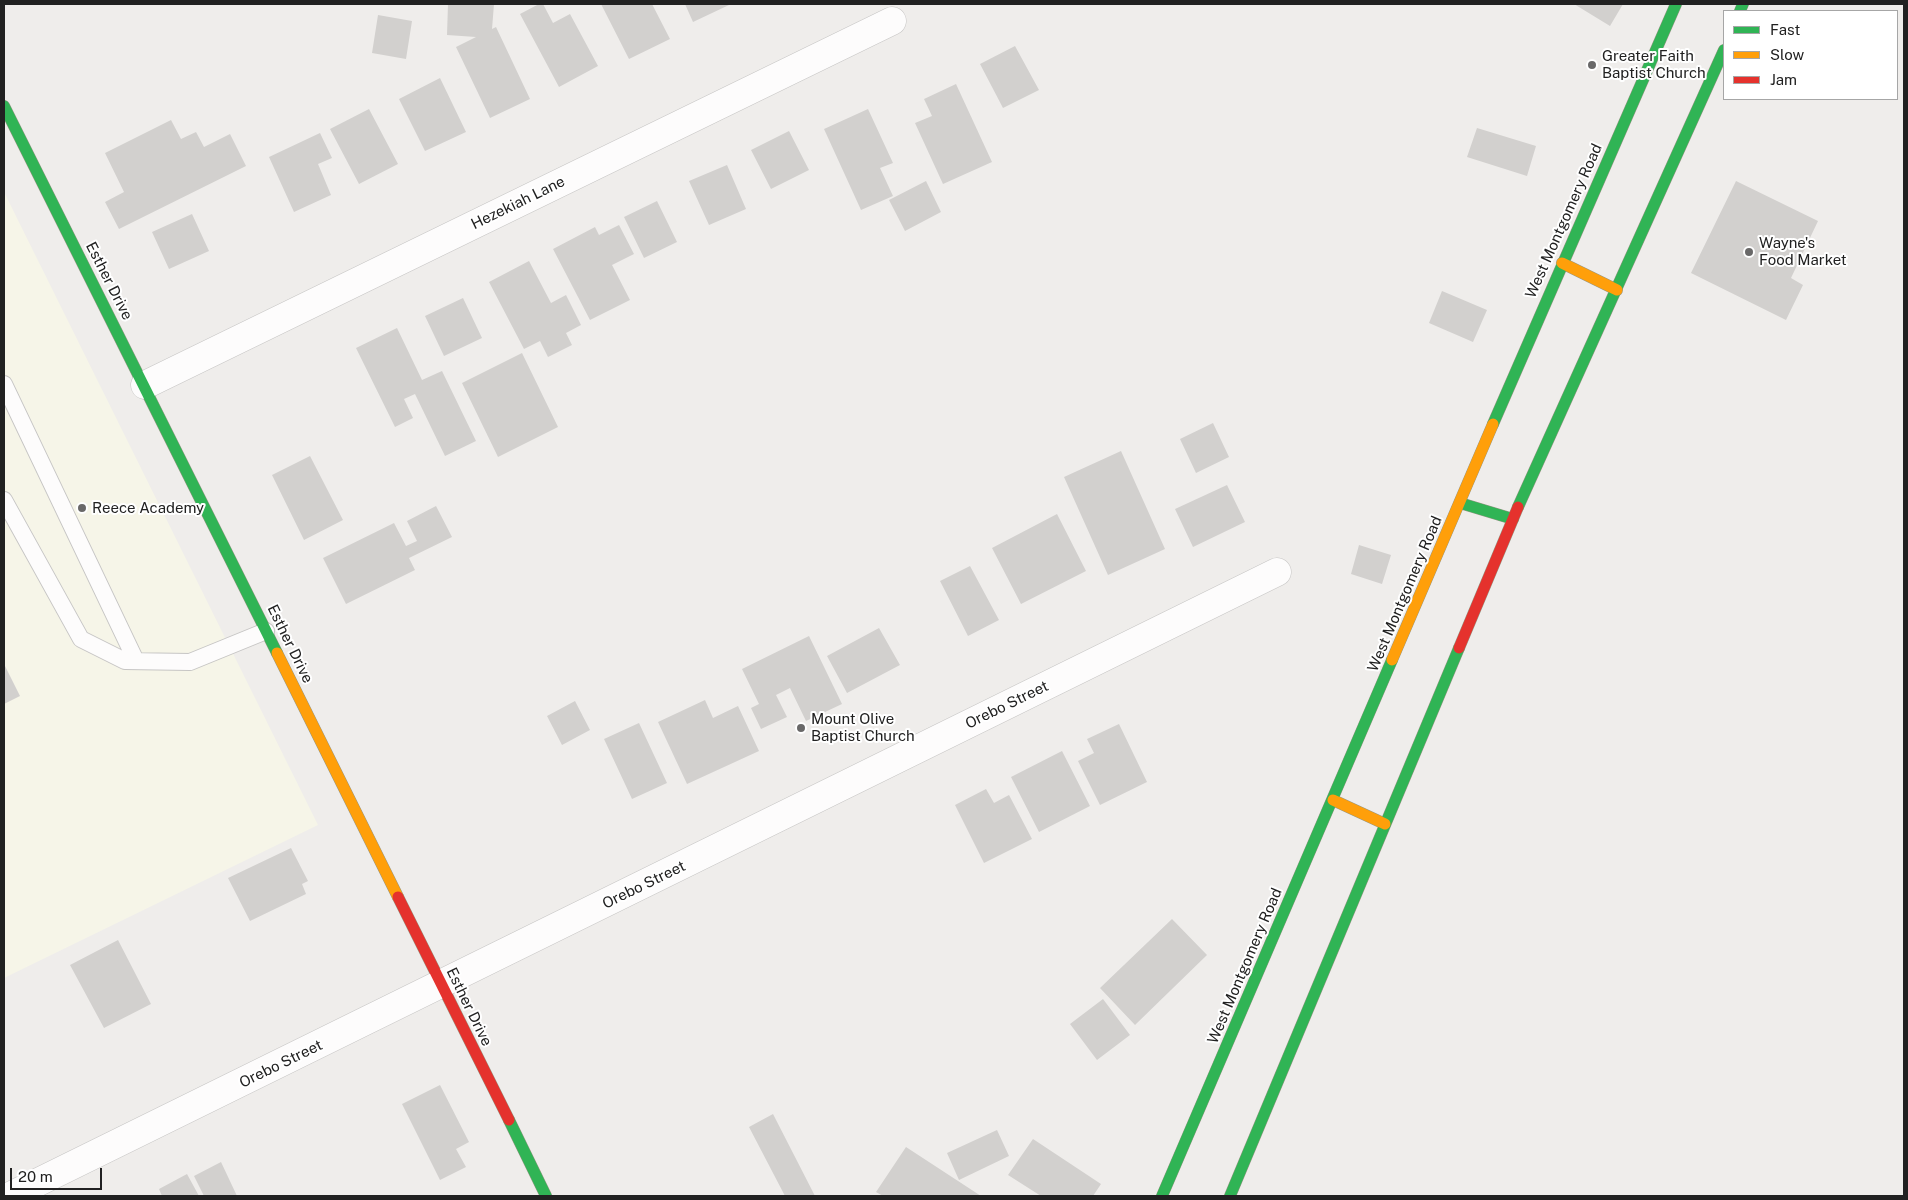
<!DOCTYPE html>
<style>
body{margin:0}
#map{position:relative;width:1908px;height:1200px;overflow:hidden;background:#efedeb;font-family:"Public Sans",sans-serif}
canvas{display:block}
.frame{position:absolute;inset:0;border:5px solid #212121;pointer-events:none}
.legend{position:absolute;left:1723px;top:10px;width:175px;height:90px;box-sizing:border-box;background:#fff;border:1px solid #a6a6a6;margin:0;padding:6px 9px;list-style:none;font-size:15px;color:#212121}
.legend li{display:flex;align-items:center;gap:10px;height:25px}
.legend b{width:25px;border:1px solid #a6a6a6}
.scale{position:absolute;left:10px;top:1168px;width:92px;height:22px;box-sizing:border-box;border:2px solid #212121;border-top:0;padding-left:6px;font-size:15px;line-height:18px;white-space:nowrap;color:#212121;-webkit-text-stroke:4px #fff;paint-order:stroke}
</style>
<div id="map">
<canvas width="1908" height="1200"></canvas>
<div class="frame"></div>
<ul class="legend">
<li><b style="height:6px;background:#30b455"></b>Fast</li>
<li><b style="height:6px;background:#ff9f0a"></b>Slow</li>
<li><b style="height:6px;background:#e5322d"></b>Jam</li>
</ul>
<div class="scale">20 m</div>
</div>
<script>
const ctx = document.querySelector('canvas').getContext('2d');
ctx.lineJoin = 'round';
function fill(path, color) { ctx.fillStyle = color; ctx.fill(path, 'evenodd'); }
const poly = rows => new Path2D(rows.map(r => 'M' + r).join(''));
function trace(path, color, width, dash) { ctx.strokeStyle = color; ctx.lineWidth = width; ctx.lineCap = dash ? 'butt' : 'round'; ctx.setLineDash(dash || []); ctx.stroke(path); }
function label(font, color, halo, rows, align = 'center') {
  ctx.font = font + ' "Public Sans",sans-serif'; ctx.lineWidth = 4; ctx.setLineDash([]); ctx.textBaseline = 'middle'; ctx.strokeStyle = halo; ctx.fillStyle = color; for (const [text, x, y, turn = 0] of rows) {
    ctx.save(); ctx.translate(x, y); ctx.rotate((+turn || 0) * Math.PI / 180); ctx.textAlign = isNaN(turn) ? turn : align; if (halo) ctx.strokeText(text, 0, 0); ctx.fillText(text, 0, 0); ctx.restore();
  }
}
fill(poly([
 [4,192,318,825,4,978]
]), '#f6f5e8');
fill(poly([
 [448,4,494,4,492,29,496,27,530,99,490,118,456,47,476,37,447,35],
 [539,4,543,4,553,23,570,14,598,66,559,87,520,14],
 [601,4,652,4,670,39,629,59],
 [685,4,728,4,729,5,693,22],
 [1574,4,1623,4,1610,26],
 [378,15,412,21,406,59,372,53],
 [1015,46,1039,90,1003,108,980,64],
 [440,78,466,132,425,151,399,99],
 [956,84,992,162,943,184,915,123,932,116,924,99],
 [369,109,398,164,359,184,330,129],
 [868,109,893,163,880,168,893,196,861,210,824,129],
 [171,120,181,139,196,132,204,147,230,134,246,166,119,229,105,202,124,192,105,153],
 [1477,128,1536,146,1527,176,1467,157],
 [789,131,809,170,771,189,751,150],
 [320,133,332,158,318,164,331,195,294,212,269,157],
 [727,165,746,209,709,225,689,181],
 [926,181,941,212,905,231,889,200],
 [1736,181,1818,221,1791,278,1803,285,1786,320,1691,273],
 [657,201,677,242,644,258,624,217],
 [192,214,209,251,169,269,152,232],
 [619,225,634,254,612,265,630,300,590,320,553,249,595,227,599,235],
 [529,261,551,303,566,295,581,325,566,333,572,345,548,357,540,341,524,349,489,282],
 [1442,291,1487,310,1473,342,1429,323],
 [463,298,482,338,444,356,425,316],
 [397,328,422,380,442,371,476,441,445,456,415,394,404,399,413,418,395,427,356,348],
 [522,353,558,427,498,457,462,383],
 [1213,423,1229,457,1196,473,1180,439],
 [1121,451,1165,549,1108,575,1064,477],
 [310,456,343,520,304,540,272,475],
 [1227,485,1245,522,1193,547,1175,509],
 [436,506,452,537,409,558,415,570,346,604,323,558,394,523,406,546,417,541,407,521],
 [1057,514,1086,571,1021,604,992,548],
 [1359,545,1391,555,1382,584,1351,574],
 [970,566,999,620,968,636,940,581],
 [879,628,900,665,847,693,827,656],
 [809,636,842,704,806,721,790,688,776,695,787,717,761,729,751,708,759,704,742,669],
 [4,664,20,696,4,704],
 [705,700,713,718,738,706,759,751,687,784,658,722],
 [575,701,590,730,562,745,547,716],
 [639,723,667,783,632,799,604,739],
 [1119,724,1147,782,1100,805,1078,761,1094,753,1087,739],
 [1062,751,1090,806,1039,832,1011,777],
 [986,789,994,803,1009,795,1032,839,984,863,955,805],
 [291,848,308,881,302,884,306,894,250,921,228,878],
 [1172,919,1207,955,1135,1025,1100,988],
 [118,940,151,1004,104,1028,70,965],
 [1103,999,1130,1035,1097,1060,1070,1024],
 [440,1085,469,1142,456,1149,466,1167,440,1180,402,1104],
 [773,1114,815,1196,785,1196,749,1127],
 [997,1130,1009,1156,959,1180,947,1153],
 [1033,1139,1101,1184,1093,1196,1041,1196,1008,1175],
 [906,1147,981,1196,883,1196,876,1192],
 [221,1162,237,1196,204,1196,194,1176],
 [187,1174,199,1196,162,1196,159,1189]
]), '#d2d0ce');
const lane = poly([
 [4,384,136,661],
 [4,500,81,639,125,661,190,662,266,631]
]);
const street = poly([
 [145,385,892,21],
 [10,1196,1277,572]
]);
const fast = poly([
 [1740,11,1743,4],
 [4,106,277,653],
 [1493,424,1676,4],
 [1460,503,1513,519],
 [1518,507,1724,50],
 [509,1120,546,1196],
 [1162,1196,1392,660],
 [1230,1196,1459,648]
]);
const slow = poly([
 [1562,263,1617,290],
 [277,653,398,897],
 [1392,660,1493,424],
 [1333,800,1385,824]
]);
const jam = poly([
 [1459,648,1518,507],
 [398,897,509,1120]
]);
trace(lane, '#c6c5c4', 18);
trace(street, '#c6c5c4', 29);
trace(fast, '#969784', 12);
trace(slow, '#969784', 12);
trace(jam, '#969784', 12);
trace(lane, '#fdfcfc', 16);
trace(street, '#fdfcfc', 28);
trace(fast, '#30b455', 11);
trace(slow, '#ff9f0a', 11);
trace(jam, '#e5322d', 11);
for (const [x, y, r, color] of [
 [1592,65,5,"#696868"],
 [1749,252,5,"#696868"],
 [82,508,5,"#696868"],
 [801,728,5,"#696868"]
]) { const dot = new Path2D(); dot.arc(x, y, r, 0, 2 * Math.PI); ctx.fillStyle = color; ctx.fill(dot); trace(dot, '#fff', 2); }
label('15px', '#212121', '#fff', [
 ["Greater Faith",1602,56],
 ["Baptist Church",1602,73],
 ["Wayne's",1759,243],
 ["Food Market",1759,260],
 ["Reece Academy",92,508],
 ["Mount Olive",811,719],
 ["Baptist Church",811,736]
], 'left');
label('15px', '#212121', '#fff', [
 ["Hezekiah Lane",518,203,-26],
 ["West Montgomery Road",1564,221,-66],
 ["Esther Drive",109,281,63],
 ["West Montgomery Road",1405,594,-67],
 ["Esther Drive",290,644,64],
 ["Orebo Street",1007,705,-26],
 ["Orebo Street",644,885,-26],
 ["West Montgomery Road",1245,966,-67],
 ["Esther Drive",469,1007,64],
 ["Orebo Street",281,1064,-26]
]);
</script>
